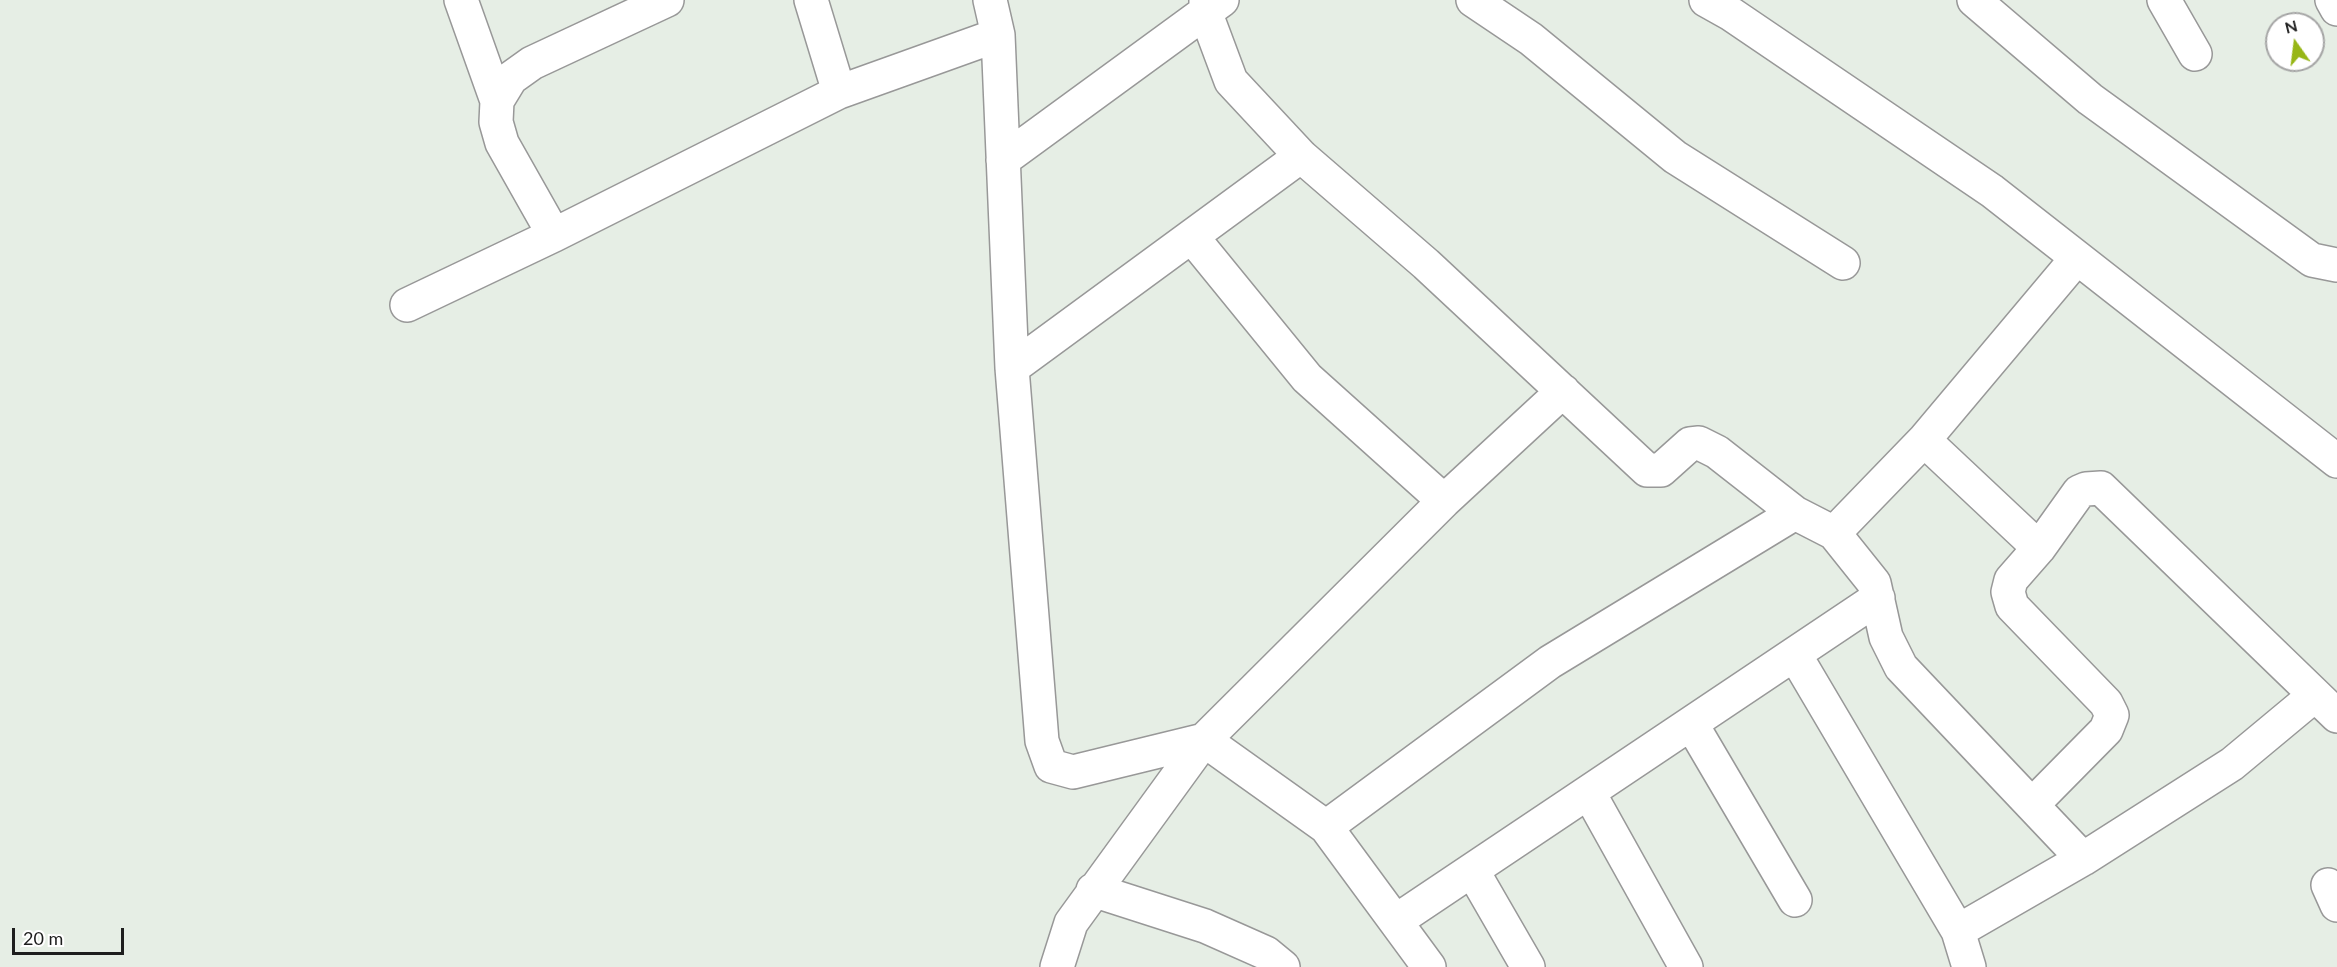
<!DOCTYPE html>
<style>
body{margin:0}
#map{position:relative;width:2337px;height:967px;overflow:hidden;background:#e6eee5;font-family:Lato,sans-serif}
canvas{display:block}
.north{position:absolute;left:2265px;top:12px;width:60px;height:60px;box-sizing:border-box;background:#fff;border:2px solid #a5a5a5;border-radius:50%;rotate:346deg;font-size:16px;font-weight:700;line-height:24px;text-align:center;color:#1e1e1e}
.north::after{content:'';display:block;margin:auto;width:21px;height:27px;background:#97b616;clip-path:polygon(50% 0,100% 100%,50% 72%,0 100%)}
.scale{position:absolute;left:12px;top:928px;width:112px;height:27px;box-sizing:border-box;border:3px solid #1e1e1e;border-top:0;padding-left:8px;font-size:18px;line-height:21px;white-space:nowrap;color:#1e1e1e;-webkit-text-stroke:4px #fff;paint-order:stroke}
</style>
<div id="map">
<canvas width="2337" height="967"></canvas>
<div class="north">N</div>
<div class="scale">20 m</div>
</div>
<script>
const ctx = document.querySelector('canvas').getContext('2d');
ctx.lineJoin = 'round';
const poly = rows => new Path2D(rows.map(r => 'M' + r).join(''));
function trace(path, color, width, dash) { ctx.strokeStyle = color; ctx.lineWidth = width; ctx.lineCap = dash ? 'butt' : 'round'; ctx.setLineDash(dash || []); ctx.stroke(path); }
const minor = poly([
 [461,0,497,101,496,122,502,143,554,235],
 [811,0,839,92],
 [990,0,998,35,1012,368,1042,741,1051,766,1073,772,1204,740,1326,827,1429,967],
 [1206,0,1206,14,1231,81,1301,156,1426,264,1647,470,1661,470,1690,444,1699,443,1717,452,1795,513,1834,533,1924,440,2039,548,2079,492,2086,489,2101,488,2337,716],
 [1473,0,1531,39,1675,157,1843,263],
 [1706,0,1731,14,1992,191,2337,461],
 [1974,0,2090,99,2312,260,2337,265],
 [2164,0,2195,54],
 [2332,0,2337,9],
 [497,101,511,78,532,63,667,0],
 [1003,160,1222,0],
 [1192,237,1307,378,1444,501],
 [407,305,554,235,839,92,998,35],
 [1012,368,1301,156],
 [1924,440,2077,258],
 [1834,533,1874,583,1886,637,1901,667,2083,859],
 [1795,655,1958,931,1969,967],
 [1692,725,1795,900],
 [1589,793,1686,967],
 [2032,805,2106,730,2112,715,2106,703,2012,606,2008,592,2011,580,2039,548],
 [1326,827,1550,662,1795,513],
 [1472,870,1528,967],
 [2328,885,2337,905],
 [1093,890,1205,926,1266,953,1283,967],
 [1396,921,1878,598],
 [1958,931,2083,859,2232,764,2315,695],
 [1057,967,1071,923,1204,740,1444,501,1563,391]
]);
trace(minor, '#989898', 36);
trace(minor, '#fff', 33);
</script>
